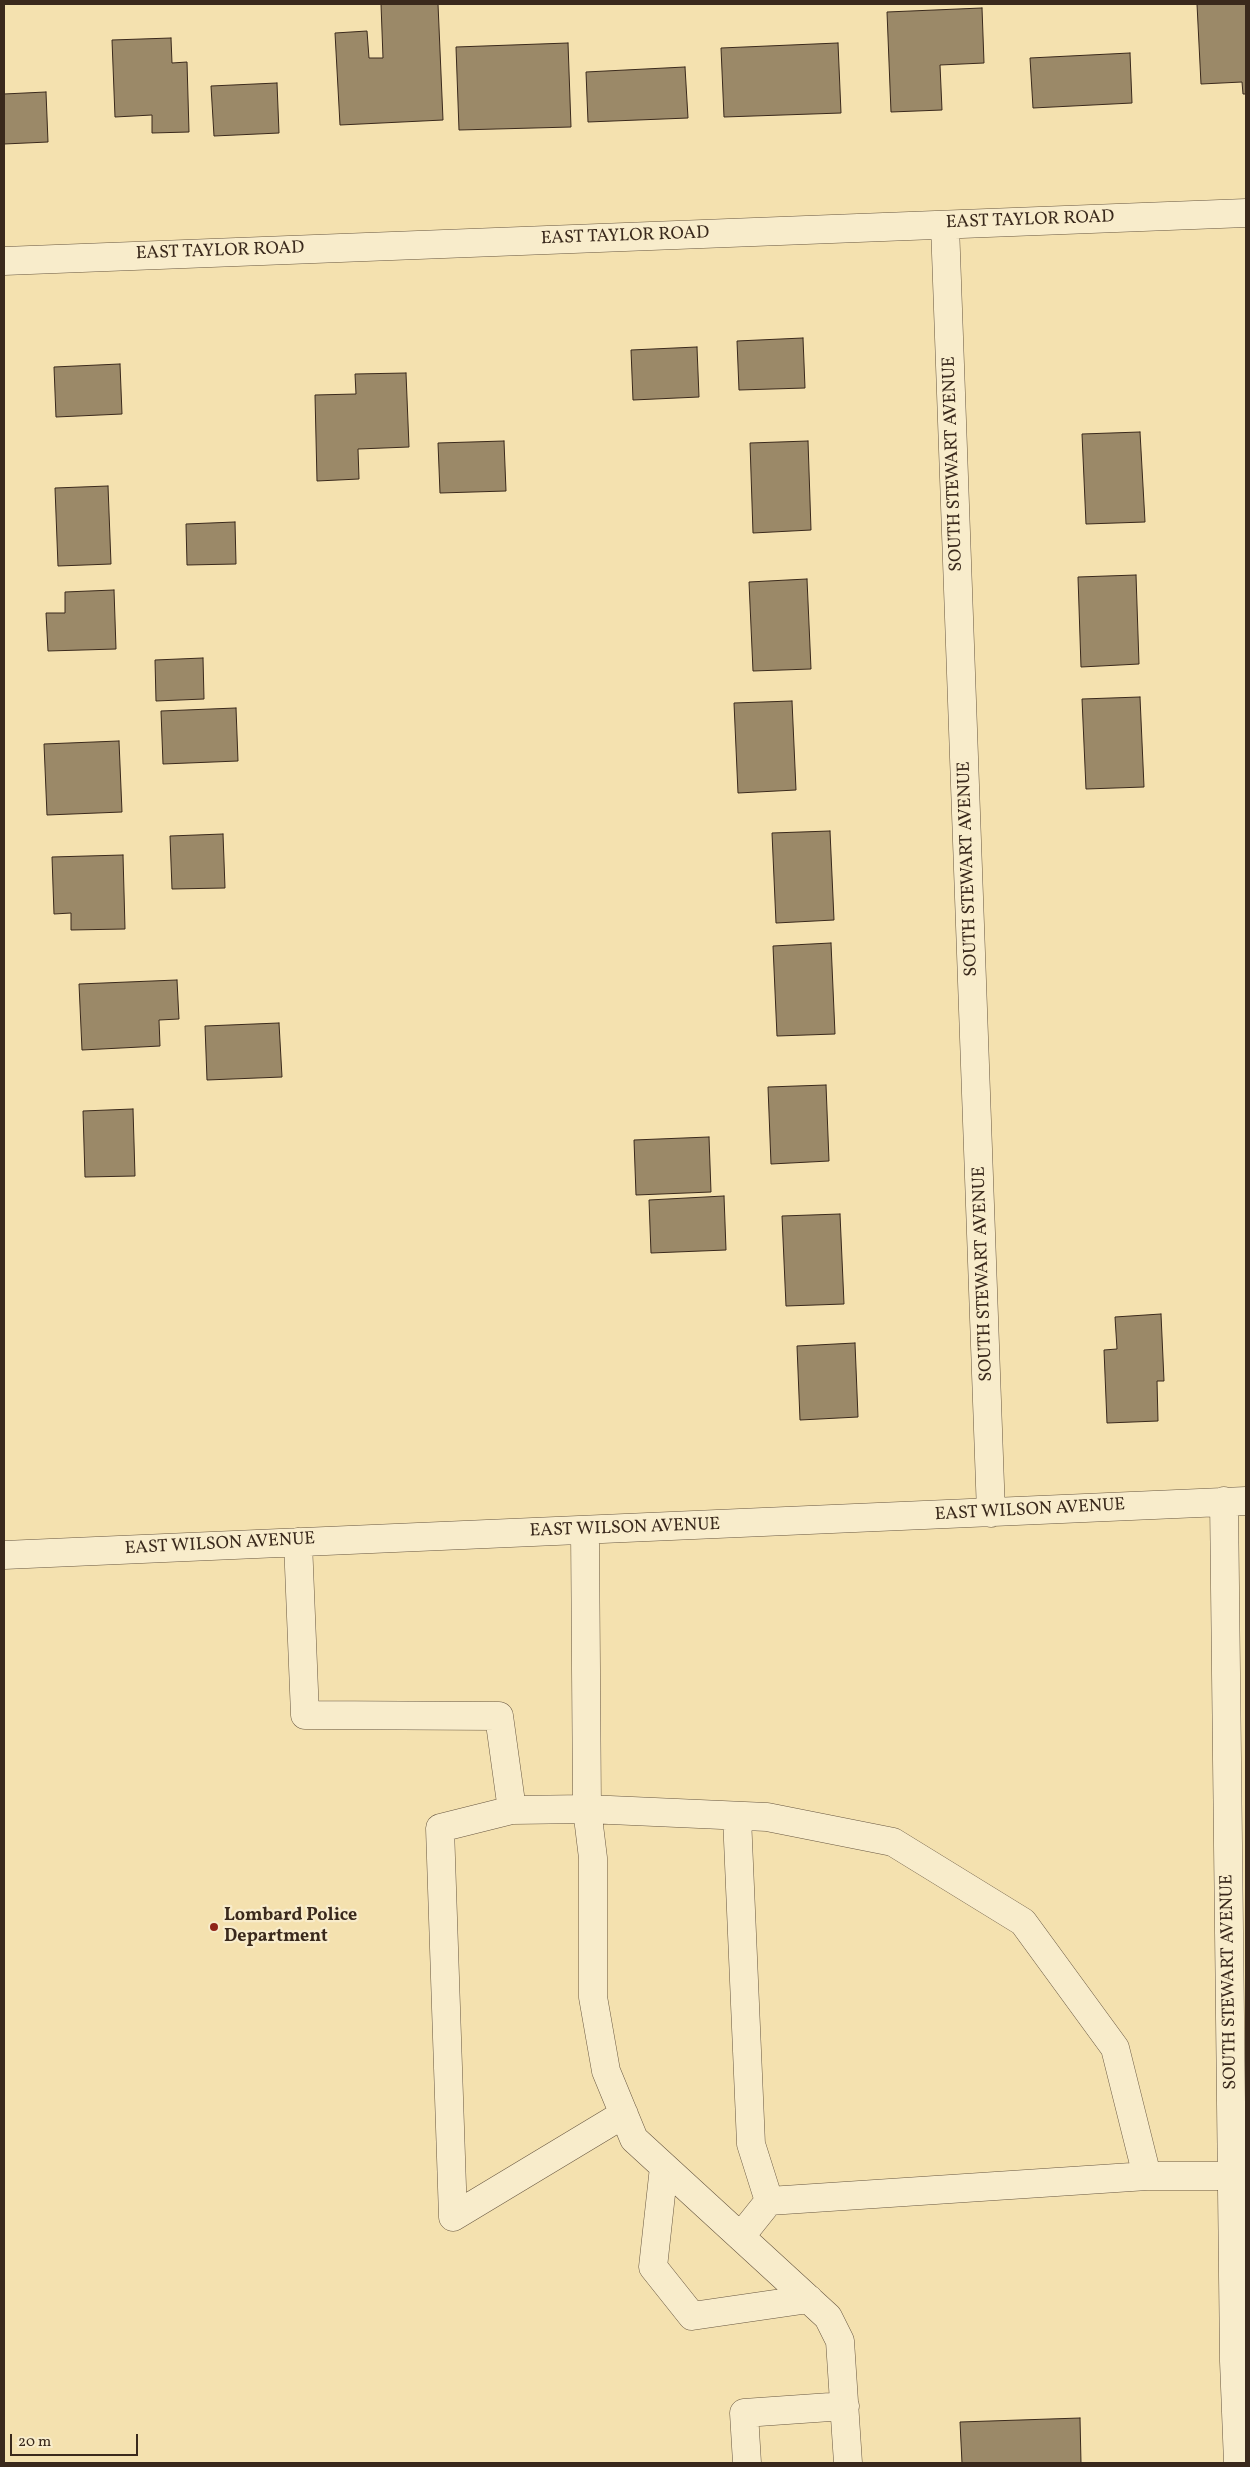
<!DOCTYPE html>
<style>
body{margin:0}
#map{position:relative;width:1250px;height:2467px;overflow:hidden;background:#f4e1af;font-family:Vollkorn,serif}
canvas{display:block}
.frame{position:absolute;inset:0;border:5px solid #3a291c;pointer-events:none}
.scale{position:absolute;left:10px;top:2434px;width:128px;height:22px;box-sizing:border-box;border:2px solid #3a291c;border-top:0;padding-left:6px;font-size:15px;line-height:18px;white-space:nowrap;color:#3a291c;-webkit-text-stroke:4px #f8eccb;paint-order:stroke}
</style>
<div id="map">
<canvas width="1250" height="2467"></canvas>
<div class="frame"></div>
<div class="scale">20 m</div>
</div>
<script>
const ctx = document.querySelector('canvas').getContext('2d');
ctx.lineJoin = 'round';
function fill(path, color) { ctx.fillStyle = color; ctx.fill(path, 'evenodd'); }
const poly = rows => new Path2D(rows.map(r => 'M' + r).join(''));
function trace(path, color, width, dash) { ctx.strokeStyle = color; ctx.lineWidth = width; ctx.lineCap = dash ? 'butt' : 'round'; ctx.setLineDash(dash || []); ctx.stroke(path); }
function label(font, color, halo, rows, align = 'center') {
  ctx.font = font + ' Vollkorn,serif'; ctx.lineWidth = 4.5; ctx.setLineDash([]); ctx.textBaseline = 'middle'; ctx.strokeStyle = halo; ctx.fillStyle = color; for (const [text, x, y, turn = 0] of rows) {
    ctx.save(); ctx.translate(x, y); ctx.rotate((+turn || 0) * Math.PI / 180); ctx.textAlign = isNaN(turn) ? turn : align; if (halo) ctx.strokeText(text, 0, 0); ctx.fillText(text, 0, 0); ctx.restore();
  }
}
const building = poly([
 [381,4,438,4,443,120,340,125,335,33,367,31,369,58,383,58,381,4],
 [1197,4,1246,4,1246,94,1243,94,1242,82,1201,84,1197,4],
 [982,8,984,63,940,65,942,110,891,112,887,12,982,8],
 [171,38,172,63,187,62,189,132,152,133,152,115,115,117,112,40,171,38],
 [568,43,571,127,459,130,456,47,568,43],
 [838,43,841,113,724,117,721,48,838,43],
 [1130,53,1132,103,1033,108,1030,58,1130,53],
 [685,67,688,118,588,122,586,72,685,67],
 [277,83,279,133,214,136,211,86,277,83],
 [46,92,48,142,4,144,4,94,46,92],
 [803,338,805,388,739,390,737,341,803,338],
 [697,347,699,397,633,400,631,350,697,347],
 [120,364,122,414,56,417,54,367,120,364],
 [406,373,409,447,358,449,359,479,317,481,315,395,356,394,355,374,406,373],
 [1140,432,1145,522,1086,524,1082,434,1140,432],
 [504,441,506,491,440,493,438,443,504,441],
 [808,441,811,530,753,533,750,443,808,441],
 [108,486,111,564,58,566,55,488,108,486],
 [235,522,236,564,187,565,186,524,235,522],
 [1136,575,1139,664,1081,667,1078,577,1136,575],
 [807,579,811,669,753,671,749,582,807,579],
 [114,590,116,649,48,651,46,613,65,613,65,592,114,590],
 [203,658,204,699,156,701,155,660,203,658],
 [1140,697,1144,787,1086,789,1082,699,1140,697],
 [792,701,796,790,738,793,734,703,792,701],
 [236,708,238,761,163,764,161,711,236,708],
 [119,741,122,812,47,815,44,744,119,741],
 [830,831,834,920,776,923,772,833,830,831],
 [223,834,225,888,172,889,170,836,223,834],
 [123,855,125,929,71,930,71,913,54,914,52,857,123,855],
 [831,943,835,1034,777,1036,773,946,831,943],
 [177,980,179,1019,159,1020,160,1046,82,1050,79,984,177,980],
 [279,1023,282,1077,207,1080,205,1026,279,1023],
 [826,1085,829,1161,771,1164,768,1087,826,1085],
 [133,1109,135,1176,85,1177,83,1111,133,1109],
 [709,1137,711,1192,636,1195,634,1140,709,1137],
 [724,1196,726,1250,651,1253,649,1200,724,1196],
 [840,1214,844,1304,786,1306,782,1216,840,1214],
 [1161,1314,1164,1381,1157,1381,1158,1421,1107,1423,1104,1350,1117,1349,1115,1317,1161,1314],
 [855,1343,858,1417,800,1420,797,1346,855,1343],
 [1080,2418,1081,2463,962,2463,960,2422,1080,2418]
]);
fill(building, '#9b8968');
trace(building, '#3a291c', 1);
const minor = poly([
 [945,225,991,1513],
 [4,261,1246,213],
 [1224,1501,1234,2361,1238,2463],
 [585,1530,587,1809,593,1858,593,1997,606,2071,634,2139,828,2317,840,2341,848,2463],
 [298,1542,305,1715,499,1716,512,1810,587,1809,767,1817,893,1842,1023,1922,1115,2048,1147,2176,1232,2176],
 [4,1555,1246,1501],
 [512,1810,440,1828,453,2217,624,2114],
 [737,1817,751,2144,769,2201],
 [664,2167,653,2267,692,2316,809,2299],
 [741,2236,769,2201,1147,2176],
 [747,2463,744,2413,845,2406]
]);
trace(minor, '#685741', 29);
trace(minor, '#f8eccb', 28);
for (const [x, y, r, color] of [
 [214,1927,5,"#8f2418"]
]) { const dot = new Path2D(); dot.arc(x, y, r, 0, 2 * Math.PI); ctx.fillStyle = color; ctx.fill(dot); trace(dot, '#f8eccb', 2); }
label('18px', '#3a291c', '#f8eccb', [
 ["EAST TAYLOR ROAD",1030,221,-2],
 ["EAST TAYLOR ROAD",625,237,-2],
 ["EAST TAYLOR ROAD",220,252,-2],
 ["SOUTH STEWART AVENUE",954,464,-92],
 ["SOUTH STEWART AVENUE",969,869,-92],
 ["SOUTH STEWART AVENUE",984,1274,-92],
 ["EAST WILSON AVENUE",1030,1511,-3],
 ["EAST WILSON AVENUE",625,1529,-2],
 ["EAST WILSON AVENUE",220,1545,-3],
 ["SOUTH STEWART AVENUE",1230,1982,-91]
]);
label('bold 18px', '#3a291c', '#f8eccb', [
 ["Lombard Police",224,1917],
 ["Department",224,1938]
], 'left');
</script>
